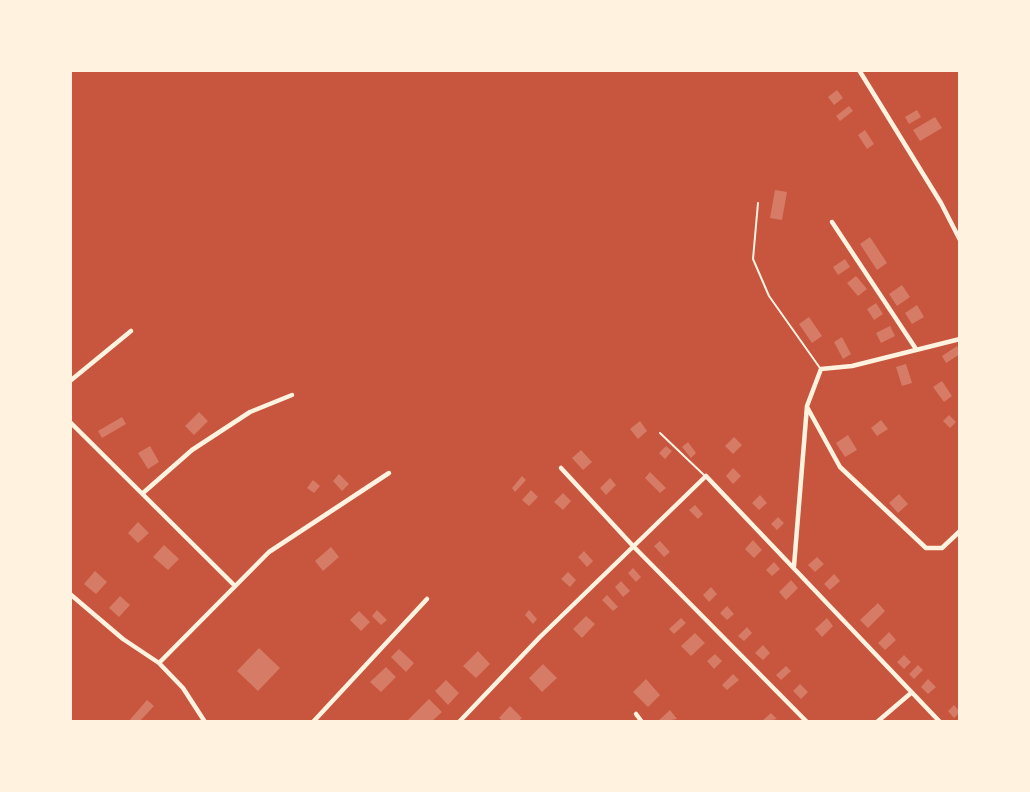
<!DOCTYPE html>
<style>
body{margin:0}
#map{position:relative;width:1030px;height:792px;overflow:hidden;background:#c8553d;font-family:Raleway,sans-serif}
canvas{display:block}
.frame{position:absolute;inset:0;border:72px solid #fff3e0;pointer-events:none}
</style>
<div id="map">
<canvas width="1030" height="792"></canvas>
<div class="frame"></div>
</div>
<script>
const ctx = document.querySelector('canvas').getContext('2d');
ctx.lineJoin = 'round';
function fill(path, color) { ctx.fillStyle = color; ctx.fill(path, 'evenodd'); }
const poly = rows => new Path2D(rows.map(r => 'M' + r).join(''));
function trace(path, color, width, dash) { ctx.strokeStyle = color; ctx.lineWidth = width; ctx.lineCap = dash ? 'butt' : 'round'; ctx.setLineDash(dash || []); ctx.stroke(path); }
fill(poly([
 [837,90,843,98,834,105,828,97],
 [849,106,853,111,840,121,836,116],
 [917,110,921,117,909,124,905,117],
 [935,117,942,128,920,141,913,130],
 [865,130,874,144,867,149,858,135],
 [775,190,787,192,782,220,770,218],
 [870,237,887,263,877,270,860,244],
 [845,259,850,267,838,275,833,267],
 [856,276,867,289,858,296,847,283],
 [902,285,910,297,897,306,889,294],
 [876,303,883,314,874,320,867,309],
 [917,305,924,317,912,324,905,313],
 [809,317,822,336,812,343,799,324],
 [890,326,895,336,881,343,876,333],
 [842,337,851,354,843,359,834,342],
 [957,346,960,354,946,363,942,356],
 [906,364,912,383,902,386,896,367],
 [942,381,952,396,944,402,933,387],
 [199,412,208,421,194,435,185,426],
 [949,415,956,422,950,428,943,421],
 [122,417,126,424,102,438,98,431],
 [881,420,888,429,877,436,871,428],
 [640,421,647,431,638,439,630,429],
 [848,435,857,450,845,457,836,443],
 [734,437,742,445,733,454,725,446],
 [688,442,696,453,691,458,682,447],
 [150,446,159,462,148,469,138,453],
 [666,446,672,451,665,459,659,453],
 [581,450,592,462,583,470,572,458],
 [733,468,741,476,733,484,726,476],
 [650,472,666,488,660,493,645,478],
 [339,474,349,484,342,491,333,481],
 [522,476,526,480,515,492,512,488],
 [610,478,616,485,606,495,600,488],
 [313,480,320,486,314,493,307,488],
 [531,490,538,497,529,506,522,500],
 [563,493,571,501,563,510,554,502],
 [899,494,908,504,898,513,889,503],
 [760,495,767,503,759,510,752,503],
 [695,505,703,514,698,519,689,510],
 [778,517,784,523,777,530,771,524],
 [138,522,149,533,138,543,128,533],
 [753,540,762,550,754,558,745,549],
 [660,541,670,552,664,557,654,546],
 [164,545,179,559,168,570,153,557],
 [331,547,339,557,323,571,315,561],
 [584,551,593,561,587,567,578,557],
 [817,557,824,564,815,572,808,565],
 [774,562,780,569,772,576,766,570],
 [633,568,641,577,636,582,628,573],
 [95,571,107,582,96,594,84,584],
 [568,572,576,580,570,587,561,579],
 [834,574,840,581,830,590,824,584],
 [791,580,798,588,786,600,779,592],
 [621,581,630,591,623,597,615,587],
 [711,587,717,594,709,602,703,595],
 [607,595,618,607,613,611,602,600],
 [120,596,130,605,119,617,109,608],
 [878,603,885,611,868,628,860,620],
 [727,606,734,614,727,620,720,613],
 [377,610,387,620,381,625,372,616],
 [529,610,537,619,533,624,525,615],
 [359,611,370,622,361,631,350,620],
 [586,616,595,624,582,638,573,629],
 [681,618,686,623,674,634,669,629],
 [827,618,833,626,822,637,815,629],
 [747,627,752,633,744,641,738,636],
 [889,632,896,640,885,650,878,643],
 [695,633,705,643,691,656,681,646],
 [763,645,770,653,763,660,755,653],
 [259,648,280,668,258,691,237,671],
 [399,649,414,663,406,672,391,657],
 [478,651,490,664,476,678,463,666],
 [715,654,722,661,714,669,707,661],
 [904,655,911,662,904,669,897,662],
 [543,664,557,678,542,692,529,678],
 [918,665,923,670,914,679,909,674],
 [786,666,791,671,781,680,776,675],
 [386,667,396,677,381,692,370,682],
 [733,674,739,680,727,690,722,685],
 [646,679,660,695,648,707,633,692],
 [928,679,936,687,928,694,921,687],
 [446,680,459,693,448,705,435,691],
 [800,684,808,692,801,699,793,691],
 [429,699,442,712,431,722,411,722,408,720],
 [147,700,154,706,139,722,128,722],
 [954,705,960,712,954,718,948,711],
 [510,706,522,718,517,722,504,722,499,718],
 [670,710,677,719,659,722,658,721],
 [771,713,777,719,761,722]
]), '#d67c66');
trace(poly([
 [758,203,753,259,769,296,820,368],
 [660,433,705,476]
]), '#fff3e0', 2);
trace(poly([
 [859,70,941,203,960,240],
 [832,222,916,349],
 [70,381,131,331],
 [807,407,840,467,926,548,942,548,960,531],
 [70,422,233,584],
 [561,468,634,547,807,722],
 [143,493,192,450,250,412,292,395],
 [794,566,807,406,821,369,852,366,960,339],
 [70,594,123,639,159,663,183,688,205,722],
 [159,663,269,552,389,473],
 [636,714,642,722],
 [313,722,427,599],
 [459,722,540,637,706,476,940,722],
 [877,722,911,693]
]), '#fff3e0', 4.5);
</script>
